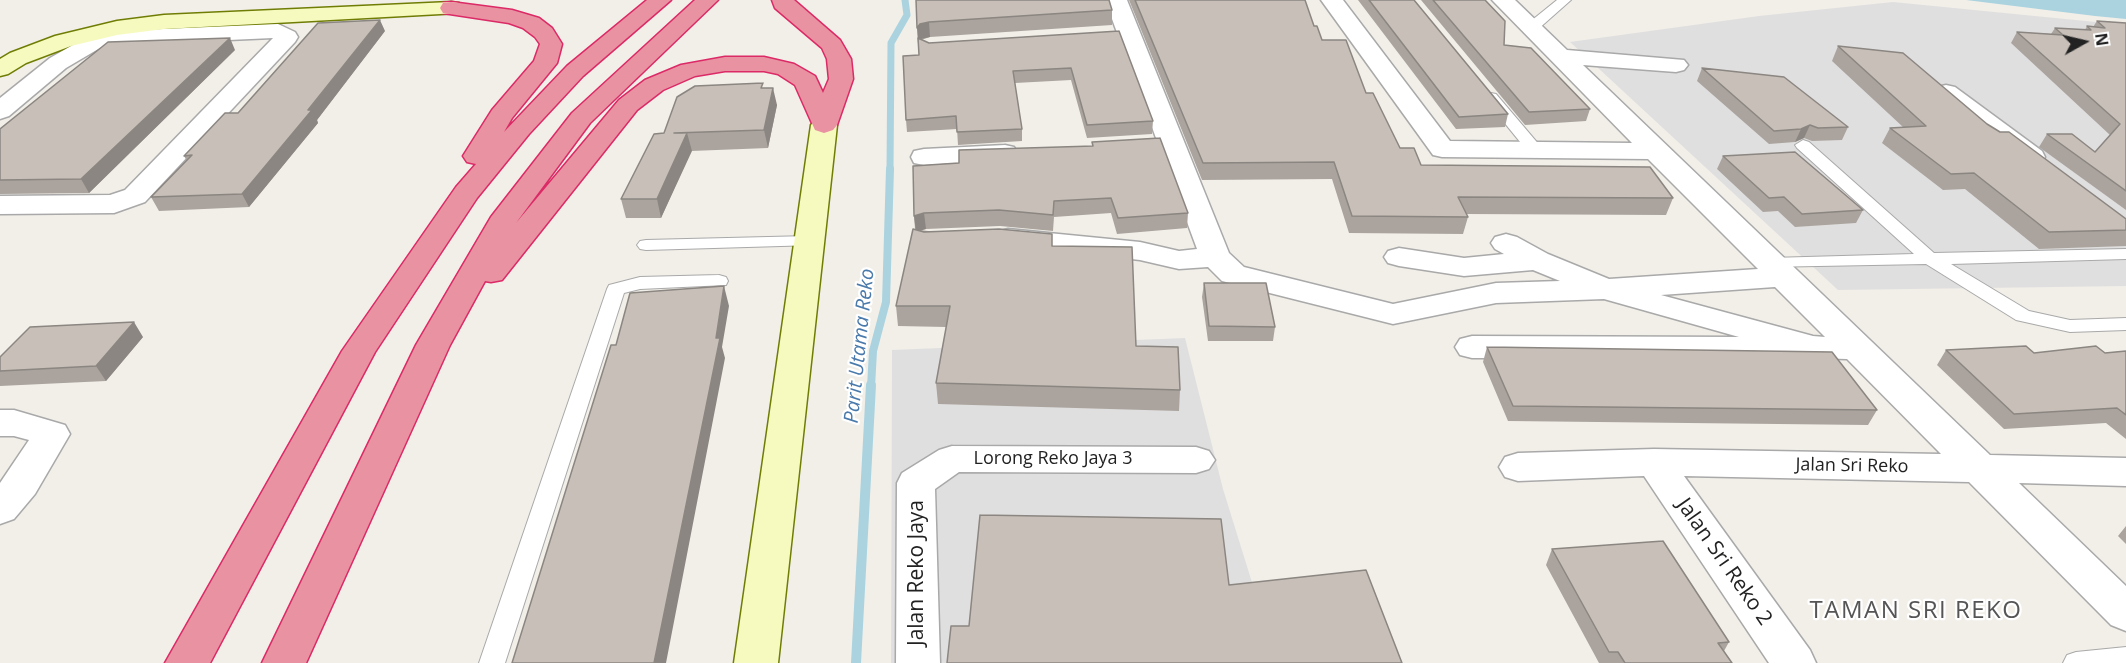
<!DOCTYPE html>
<style>
body{margin:0}
#map{position:relative;width:2126px;height:663px;overflow:hidden;background:#f2efe9;font-family:"Open Sans",sans-serif}
canvas{display:block}
.north{position:absolute;left:2054px;top:12px;width:60px;height:60px;-webkit-text-stroke:4px #fff;paint-order:stroke;rotate:82deg;font-size:16px;font-weight:700;line-height:24px;text-align:center;color:#222}
.north::after{content:'';display:block;margin:auto;width:21px;height:27px;background:#222;clip-path:polygon(50% 0,100% 100%,50% 72%,0 100%)}
</style>
<div id="map">
<canvas width="2126" height="663"></canvas>
<div class="north">N</div>
</div>
<script>
const ctx = document.querySelector('canvas').getContext('2d');
ctx.lineJoin = 'round';
function fill(path, color) { ctx.fillStyle = color; ctx.fill(path, 'evenodd'); }
const poly = rows => new Path2D(rows.map(r => 'M' + r).join(''));
function trace(path, color, width, dash) { ctx.strokeStyle = color; ctx.lineWidth = width; ctx.lineCap = dash ? 'butt' : 'round'; ctx.setLineDash(dash || []); ctx.stroke(path); }
function label(font, color, halo, rows, align = 'center') {
  ctx.font = font + ' "Open Sans",sans-serif'; ctx.lineWidth = 4.5; ctx.setLineDash([]); ctx.textBaseline = 'middle'; ctx.strokeStyle = halo; ctx.fillStyle = color; for (const [text, x, y, turn = 0] of rows) {
    ctx.save(); ctx.translate(x, y); ctx.rotate((+turn || 0) * Math.PI / 180); ctx.textAlign = isNaN(turn) ? turn : align; if (halo) ctx.strokeText(text, 0, 0); ctx.fillText(text, 0, 0); ctx.restore();
  }
}
fill(poly([
 [1893,2,2126,25,2126,286,1838,290,1570,42,1759,16],
 [1185,338,1223,489,1277,663,891,663,892,350]
]), '#e0dfdf');
fill(poly([
 [1966,0,2126,0,2126,19,2095,16]
]), '#aad3df');
trace(poly([
 [890,170,891,43,907,15,905,0]
]), '#aad3df', 7);
trace(poly([
 [871,387,873,351,886,302,890,169]
]), '#aad3df', 8);
trace(poly([
 [856,663,871,385]
]), '#aad3df', 10);
const lane = poly([
 [1557,0,1571,0,1536,31,1526,31,1524,28,1526,25,1557,0],
 [1491,93,1496,94,1541,147,1543,150,1541,153,1529,153,1486,100,1484,97,1486,94,1491,93],
 [1803,140,1809,142,1934,253,2126,249,2126,259,1951,264,2029,311,2070,320,2126,318,2126,330,2070,332,2016,320,1926,264,1764,267,1761,263,1764,259,1770,258,1914,254,1797,148,1795,145,1803,140],
 [809,236,815,237,818,241,815,245,646,250,640,249,637,245,640,241,646,240,809,236],
 [719,275,726,277,728,281,726,285,640,289,624,293,505,663,479,663,607,289,609,285,640,277,719,275],
 [2126,647,2126,663,2063,663,2067,655,2076,652,2126,647]
]);
const street = poly([
 [1105,0,1127,0,1229,253,1244,267,1393,304,1496,283,1560,281,1533,270,1464,276,1399,266,1388,263,1384,257,1388,251,1399,248,1464,258,1504,254,1495,249,1491,243,1495,237,1506,234,1517,237,1548,254,1609,279,1758,269,1648,159,1442,157,1433,155,1321,0,1343,0,1450,141,1632,143,1492,0,1515,0,1567,50,1684,60,1688,65,1684,70,1676,72,1583,65,1990,455,2126,458,2126,486,2019,483,2126,586,2126,631,2111,625,1969,482,1684,476,1810,650,1816,663,1769,663,1644,476,1518,481,1505,477,1499,467,1505,457,1518,453,1654,449,1941,454,1847,359,1812,358,1789,351,1786,356,1774,359,1472,358,1460,355,1455,347,1460,339,1472,336,1739,337,1604,299,1496,303,1393,324,1222,281,1208,267,1179,269,1140,260,997,244,993,238,997,232,1008,229,1140,242,1179,251,1197,249,1105,0],
 [1775,287,1825,337,1813,336,1661,295,1775,287],
 [278,24,295,32,298,37,295,42,145,202,114,213,0,214,0,196,110,195,125,190,273,38,117,45,100,48,66,68,9,116,0,119,0,98,50,58,85,38,117,31,278,24],
 [1946,85,1955,87,2042,151,2045,157,2042,163,2032,165,2022,163,1937,97,1934,92,1937,87,1946,85],
 [1005,145,1014,147,1018,153,1014,159,924,165,914,163,911,157,914,151,924,149,1005,145],
 [0,410,14,410,65,425,70,434,35,494,14,519,0,524,0,483,29,440,14,436,0,436,0,410],
 [952,446,1196,447,1209,451,1215,460,1209,469,1196,473,959,472,935,489,940,663,896,663,897,483,902,473,939,450,952,446]
]);
const secondary = poly([
 [451,2,459,3,462,8,459,13,164,29,117,35,71,46,26,63,8,74,0,76,0,59,10,53,55,36,117,21,164,15,451,2],
 [824,117,833,120,837,125,778,663,734,663,811,125,815,120,824,117]
]);
const highway = poly([
 [647,0,671,0,583,76,529,134,477,198,375,352,210,663,165,663,342,351,456,187,476,164,467,162,463,156,492,110,534,61,540,44,535,37,523,28,509,23,443,13,440,8,443,3,451,2,512,10,539,18,552,28,562,44,557,63,512,118,504,132,567,66,647,0],
 [695,0,718,0,590,123,516,223,619,100,645,80,681,65,725,57,764,57,794,64,815,76,823,93,829,79,827,59,822,48,775,8,772,0,794,0,840,40,851,59,853,79,837,125,833,130,824,133,815,130,795,85,778,74,764,71,725,71,695,76,663,90,637,110,502,280,491,282,485,281,450,345,306,663,262,663,416,345,491,217,572,113,695,0]
]);
trace(lane, '#a9a9a9', 2);
trace(street, '#a9a9a9', 3);
trace(secondary, '#707d05', 3);
trace(highway, '#dc2a67', 3);
fill(lane, '#fff');
fill(street, '#fff');
fill(secondary, '#f7fabf');
fill(highway, '#e892a2');
fill(poly([
 [916,0,1112,10,1112,25,930,37,921,40,929,43,1119,31,1153,121,1152,134,1087,138,1071,80,1015,83,1022,129,1022,141,958,145,957,129,907,132,906,120,919,55],
 [1129,0,1305,0,1314,26,1322,40,1366,93,1400,148,1421,165,1673,198,1666,215,1466,214,1468,217,1463,234,1349,233,1332,179,1202,180],
 [1358,0,1414,0,1508,114,1505,127,1456,129],
 [1421,0,1485,0,1504,45,1590,109,1586,121,1525,125],
 [2097,21,2126,23,2126,210,2039,147,2047,134,2095,152,2110,135,2011,43,2017,32,2051,34,2055,28,2085,30,2087,26,2093,27],
 [385,31,317,120,318,123,249,207,159,211,151,197,187,161,184,156,238,113],
 [1838,46,1987,124,2126,230,2126,246,2039,249,1965,189,1943,190,1882,143,1890,128,1903,127,1832,61],
 [235,50,89,193,0,194,0,129],
 [1702,68,1848,127,1842,140,1812,141,1804,138,1795,142,1769,144,1697,81],
 [763,88,777,105,768,148,691,151,661,218,626,218,621,199,664,133],
 [1092,142,1188,213,1187,228,1117,234,1111,213,1054,217,1053,231,1000,226,926,229,920,230,1053,246,1136,346,1180,390,1179,411,938,404,936,383,946,327,898,326,896,306,915,229,914,216,959,163,1092,146],
 [1723,156,1863,210,1856,223,1795,227,1778,211,1763,212,1717,169],
 [1204,283,1275,327,1273,341,1208,341,1202,297],
 [143,337,106,381,0,386,0,357],
 [1487,347,1877,410,1868,425,1508,421,1483,362],
 [1946,350,2034,353,2105,353,2126,351,2126,439,2106,423,2004,429,1937,365],
 [2126,526,2126,544,2118,536],
 [1552,549,1729,642,1724,651,1732,663,1599,663,1546,565]
]), '#aba49e');
fill(poly([
 [380,20,385,31,317,120,318,123,249,207,242,194],
 [929,22,930,37,921,39,918,43,917,28,920,24],
 [230,38,235,50,89,193,81,179],
 [773,88,777,105,768,148,764,130],
 [1810,125,1804,138,1795,142,1801,129],
 [687,133,692,151,661,218,657,199],
 [924,213,926,229,916,232,914,216],
 [724,286,729,306,722,347,725,358,666,663,654,663,716,338],
 [134,322,143,337,106,381,96,366]
]), '#8b8681');
const building = poly([
 [916,0,1109,0,1112,10,929,22,920,24,917,28,916,0],
 [1135,0,1305,0,1314,26,1317,26,1322,40,1346,40,1366,93,1373,93,1400,148,1414,148,1421,165,1650,167,1673,198,1458,197,1468,217,1352,216,1334,162,1203,163,1135,0],
 [1369,0,1414,0,1508,114,1459,117,1369,0],
 [1433,0,1485,0,1505,21,1504,45,1531,48,1590,109,1529,112,1433,0],
 [380,20,308,110,312,110,242,194,151,197,192,155,184,156,225,113,238,113,318,23,380,20],
 [2097,21,2126,23,2126,191,2047,134,2072,134,2095,152,2120,124,2017,32,2063,35,2055,28,2091,30,2087,26,2105,28,2097,21],
 [1119,31,1153,121,1087,125,1071,68,1013,71,1022,129,957,132,956,116,906,120,903,56,919,55,918,38,929,43,1119,31],
 [230,38,81,179,0,180,0,129,108,42,230,38],
 [1838,46,1903,53,1987,124,2000,132,2009,132,2126,219,2126,230,2049,232,1974,173,1951,174,1890,128,1926,126,1838,46],
 [1702,68,1784,77,1848,127,1818,128,1810,125,1801,129,1774,131,1702,68],
 [763,83,761,88,773,88,764,130,674,133,687,133,657,199,621,199,654,134,664,133,677,97,695,86,763,83],
 [1160,138,1188,213,1118,218,1111,198,1054,201,1053,215,999,210,924,213,914,216,913,166,959,163,959,150,1093,146,1092,142,1160,138],
 [1795,152,1863,210,1802,214,1784,197,1769,198,1723,156,1795,152],
 [913,229,924,232,999,229,1052,234,1052,246,1132,247,1136,346,1178,347,1180,390,936,383,950,306,896,306,913,229],
 [1204,283,1266,283,1275,327,1209,326,1204,283],
 [724,286,716,338,720,338,654,663,512,663,611,345,616,345,630,293,724,286],
 [134,322,96,366,0,371,0,357,30,327,134,322],
 [2026,346,2034,353,2096,346,2105,353,2126,351,2126,415,2117,408,2014,414,1946,350,2026,346],
 [1487,347,1832,352,1877,410,1513,406,1487,347],
 [980,515,1221,519,1229,585,1366,570,1402,663,947,663,951,626,969,626,980,515],
 [1663,541,1729,642,1718,643,1732,663,1625,663,1618,652,1609,652,1552,549,1663,541]
]);
fill(building, '#c7bfb8');
trace(building, '#8b8681', 1.5);
label('18px', '#222', '#fff', [
 ["Lorong Reko Jaya 3",1053,459],
 ["Jalan Sri Reko",1852,466,1]
]);
label('italic 20px', '#4a7aab', '#fff', [
 ["Parit Utama Reko",860,346,-84]
]);
label('21px', '#222', '#fff', [
 ["Jalan Sri Reko 2",1724,562,55],
 ["Jalan Reko Jaya",917,573,-90]
]);
ctx.letterSpacing = '1.5px';
label('24px', '#555', '#fff', [
 ["TAMAN SRI REKO",1916,611]
]);
ctx.letterSpacing = '0px';
</script>
